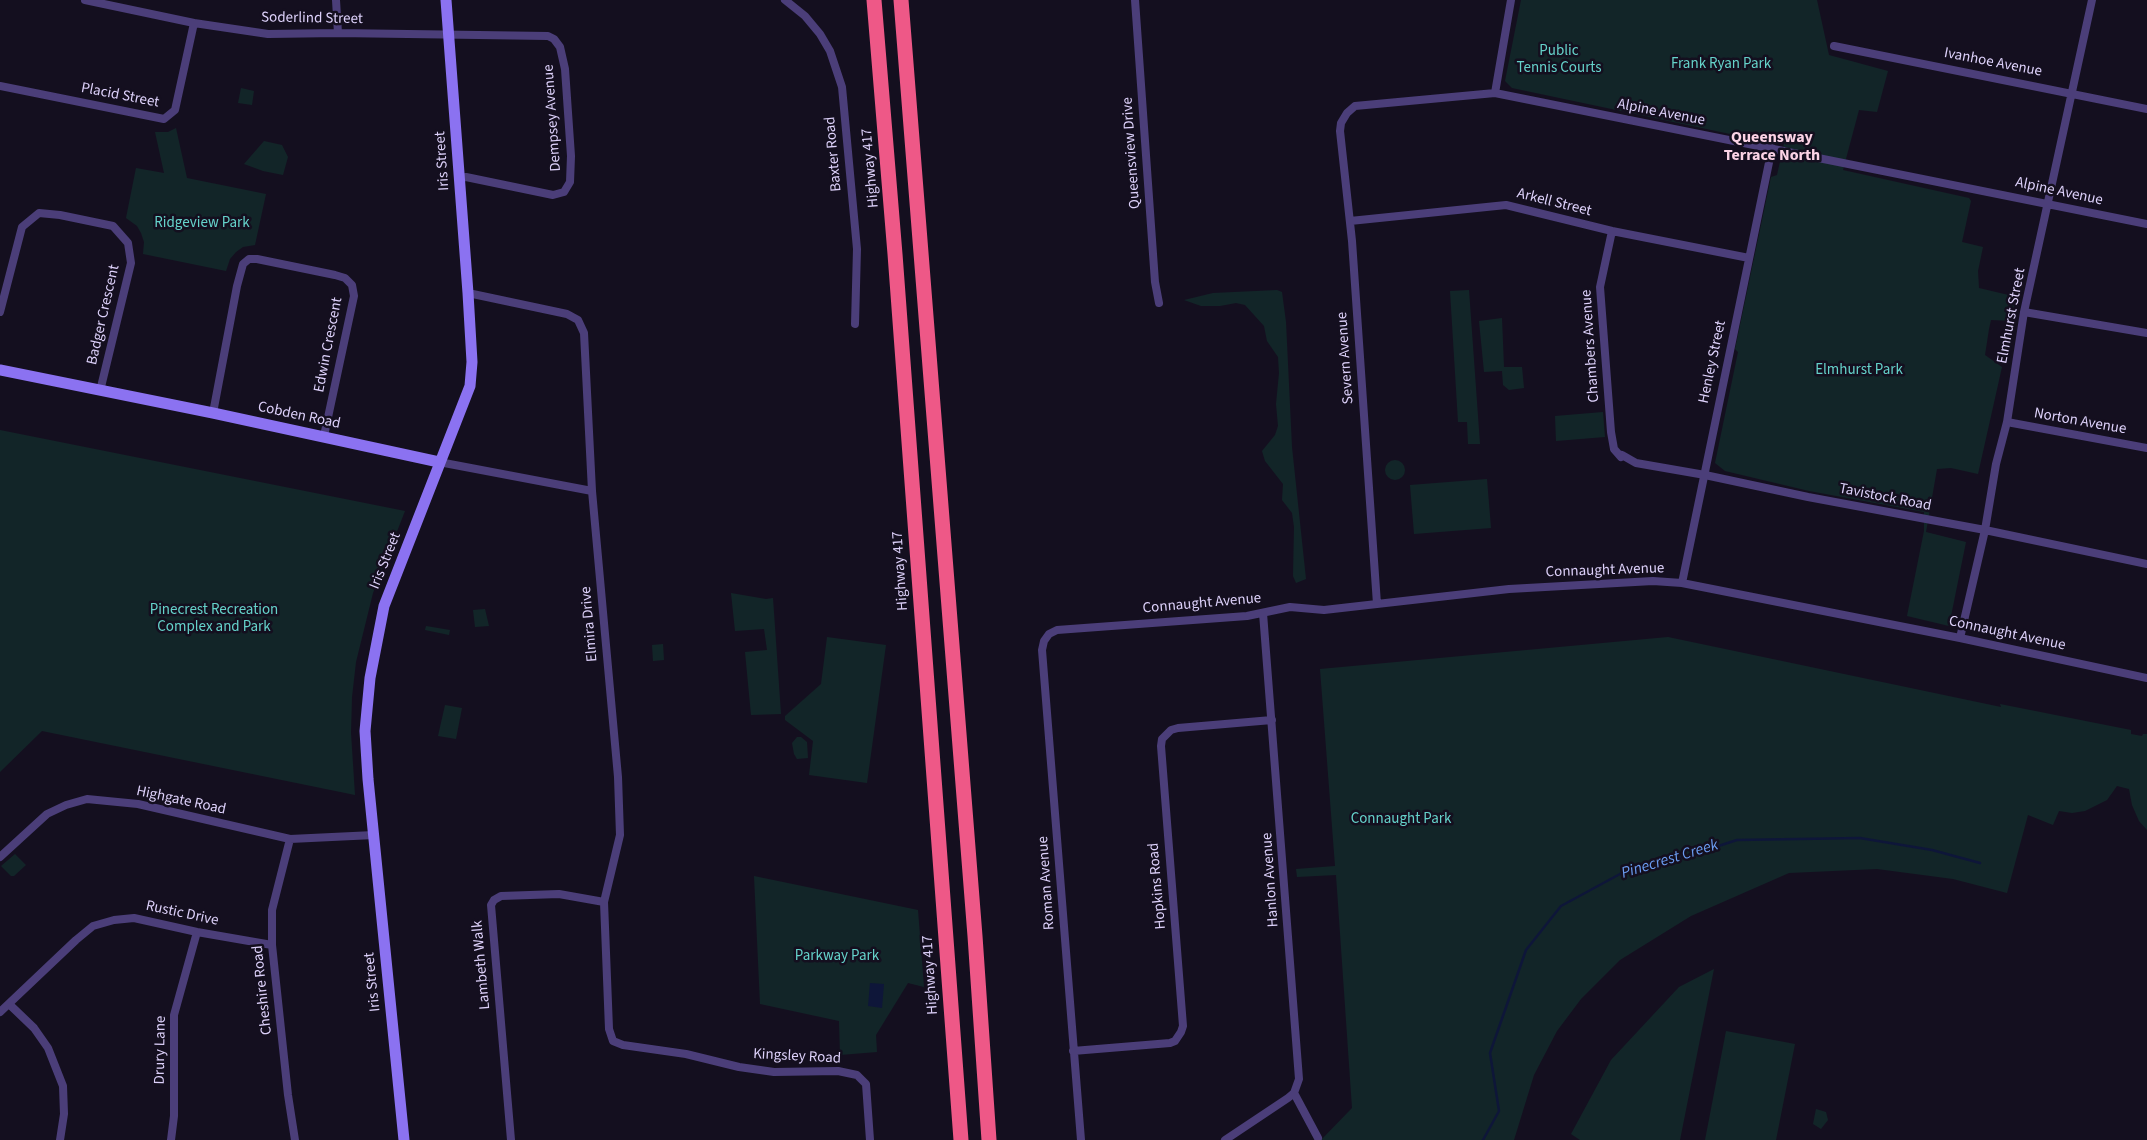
<!DOCTYPE html>
<style>
body{margin:0}
canvas{display:block;background:#140f1f}
</style>
<canvas width="2147" height="1140"></canvas>
<script>
const ctx = document.querySelector('canvas').getContext('2d');
ctx.lineJoin = 'round';
function fill(path, color) { ctx.fillStyle = color; ctx.fill(path, 'evenodd'); }
const poly = rows => new Path2D(rows.map(r => 'M' + r).join(''));
function trace(path, color, width, dash) { ctx.strokeStyle = color; ctx.lineWidth = width; ctx.lineCap = dash ? 'butt' : 'round'; ctx.setLineDash(dash || []); ctx.stroke(path); }
function label(font, color, halo, rows, align = 'center') {
  ctx.font = font + ' "Source Sans 3",sans-serif'; ctx.lineWidth = 5; ctx.setLineDash([]); ctx.textBaseline = 'middle'; ctx.strokeStyle = halo; ctx.fillStyle = color; for (const [text, x, y, turn = 0] of rows) {
    ctx.save(); ctx.translate(x, y); ctx.rotate((+turn || 0) * Math.PI / 180); ctx.textAlign = isNaN(turn) ? turn : align; if (halo) ctx.strokeText(text, 0, 0); ctx.fillText(text, 0, 0); ctx.restore();
  }
}
fill(poly([
 [1521,0,1817,0,1829,55,1888,71,1877,112,1859,110,1843,170,1969,198,1971,201,1962,242,1983,247,1978,271,1979,288,2017,297,2012,321,1991,320,1989,329,1985,355,2002,367,1978,474,1951,468,1937,469,1926,532,1966,542,1949,626,1907,616,1924,531,1924,512,1809,491,1725,471,1715,463,1738,352,1735,349,1771,177,1777,175,1785,139,1774,137,1772,142,1768,142,1512,88,1505,81],
 [241,88,254,91,252,105,238,103],
 [176,128,187,178,266,194,255,245,243,247,236,252,230,259,226,271,143,254,144,242,141,233,137,226,126,218,136,168,164,173,155,132,168,132],
 [264,141,282,145,288,157,283,175,263,171,244,164],
 [1277,290,1282,292,1286,322,1292,447,1306,579,1296,583,1293,576,1294,527,1292,513,1282,500,1283,484,1265,461,1262,451,1275,435,1278,426,1276,404,1279,373,1278,357,1267,341,1264,326,1245,305,1236,303,1220,306,1201,306,1184,300,1213,293],
 [1469,290,1480,444,1468,444,1467,422,1458,422,1450,291],
 [1502,318,1504,367,1522,367,1524,388,1509,390,1503,385,1502,371,1484,372,1479,321],
 [1603,412,1605,437,1556,441,1555,416],
 [0,430,405,511,373,593,356,662,352,697,351,733,355,795,42,731,0,772],
 '1385 470a10 10 0 1 1 20 0a10 10 0 1 1-20 0Z',
 [1487,479,1491,528,1414,534,1410,485],
 [731,593,766,599,773,598,781,714,751,715,745,652,767,650,764,629,735,631],
 [485,609,489,626,475,627,473,610],
 [426,626,450,630,449,635,425,630],
 [827,637,886,645,867,783,809,775,813,741,785,720,785,716,821,684],
 [1668,637,2001,707,2000,704,2131,730,2131,734,2142,736,2143,734,2147,734,2147,830,2139,821,2132,805,2129,789,2117,786,2107,800,2085,811,2072,813,2059,811,2053,825,2028,815,2007,893,1953,879,1877,869,1789,873,1691,916,1620,960,1581,999,1557,1031,1534,1075,1514,1140,1321,1140,1352,1108,1336,875,1297,877,1296,869,1335,866,1320,669],
 [663,644,664,660,653,661,652,645],
 [445,705,462,708,456,739,438,736],
 [797,737,801,737,807,742,808,758,797,759,794,754,792,743],
 [15,854,26,865,14,876,11,876,1,866],
 [754,876,918,910,924,987,908,983,876,1035,877,1052,840,1055,839,1021,760,1004],
 [1714,969,1680,1140,1580,1140,1571,1134,1611,1060,1679,987],
 [1726,1031,1795,1044,1776,1140,1705,1140],
 [1816,1109,1826,1112,1828,1120,1821,1129,1813,1124]
]), '#122528');
fill(poly([
 [870,983,884,984,882,1008,868,1006]
]), '#0e1639');
trace(poly([
 [1483,1140,1499,1111,1490,1053,1526,950,1561,906,1620,874,1678,859,1737,840,1860,838,1932,850,1980,863]
]), '#0e1639', 2.5);
trace(poly([
 [85,0,194,23,268,34,338,33,548,36,554,39,560,47,565,69,571,156,570,182,564,192,553,195,466,177,459,178],
 [336,0,338,33],
 [785,0,805,16,820,34,830,51,842,87,857,249,855,324],
 [1135,0,1155,282,1159,303],
 [1834,46,2147,109],
 [0,86,164,119,175,110,194,23],
 [1495,93,1511,0],
 [1350,221,1506,205,1612,231,1749,258],
 [1612,231,1600,287,1611,432,1614,449,1621,457,1622,455,1636,463,1705,475,1808,497,1985,530,2147,564],
 [468,293,567,314,578,320,584,333,592,491,618,777,620,835,604,902,609,1029,613,1041,623,1045,686,1054,739,1067,774,1072,838,1071,857,1075,866,1084,870,1140],
 [0,312,22,227,39,213,60,215,113,226,128,243,131,263,100,391],
 [2024,312,2147,333],
 [213,413,237,286,243,264,249,259,257,259,335,275,345,278,352,285,354,296,324,436],
 [2007,422,2147,448],
 [439,462,592,491],
 [1682,583,1772,148],
 [1377,604,1352,241,1340,131,1341,123,1347,113,1355,106,1495,93,2147,224],
 [1960,638,1985,530,1996,464,2007,422,2024,312,2092,0],
 [290,839,272,910,272,945,288,1095,295,1140],
 [0,857,47,814,66,805,87,799,138,804,290,839,374,835],
 [9,1004,34,1028,48,1048,63,1086,64,1114,60,1140],
 [0,1012,76,940,93,926,114,920,134,918,197,932,272,945],
 [1073,1051,1170,1043,1175,1041,1181,1032,1183,1026,1161,746,1162,739,1171,730,1178,728,1272,720],
 [1294,1093,1318,1138],
 [171,1140,174,1116,174,1015,197,932],
 [511,1140,491,905,494,900,501,896,559,894,604,902],
 [1081,1140,1042,650,1044,641,1049,634,1057,630,1247,616,1290,607,1324,610,1509,589,1653,581,1682,583,1960,638,2147,678],
 [1225,1140,1288,1098,1294,1093,1299,1079,1263,613]
]), '#4b3e79', 8);
trace(poly([
 [0,370,213,413,439,462],
 [404,1140,368,779,365,731,370,678,384,606,470,386,472,362,468,293,446,0]
]), '#8b72f1', 11);
trace(poly([
 [874,0,895,254,961,1140],
 [901,0,975,936,989,1140]
]), '#ee5887', 15);
label('15px', '#ddd1fa', '#140f1f', [
 ["Soderlind Street",312,19,1],
 ["Ivanhoe Avenue",1993,63,11],
 ["Placid Street",120,96,11],
 ["Alpine Avenue",1661,113,11],
 ["Dempsey Avenue",553,118,-94],
 ["Queensview Drive",1132,153,-94],
 ["Baxter Road",834,154,-95],
 ["Iris Street",443,161,-94],
 ["Highway 417",871,168,-95],
 ["Alpine Avenue",2059,192,12],
 ["Arkell Street",1554,203,14],
 ["Badger Crescent",104,315,-77],
 ["Elmhurst Street",2012,316,-79],
 ["Edwin Crescent",329,345,-79],
 ["Chambers Avenue",1591,346,-94],
 ["Severn Avenue",1346,358,-94],
 ["Henley Street",1713,362,-78],
 ["Cobden Road",299,416,12],
 ["Norton Avenue",2080,422,10],
 ["Tavistock Road",1885,498,11],
 ["Iris Street",386,561,-68],
 ["Highway 417",901,571,-94],
 ["Connaught Avenue",1605,571,-2],
 ["Connaught Avenue",1202,604,-5],
 ["Elmira Drive",590,624,-95],
 ["Connaught Avenue",2007,634,12],
 ["Highgate Road",181,801,12],
 ["Hanlon Avenue",1271,880,-94],
 ["Roman Avenue",1047,883,-94],
 ["Hopkins Road",1158,886,-95],
 ["Rustic Drive",182,914,12],
 ["Lambeth Walk",482,965,-95],
 ["Highway 417",931,975,-94],
 ["Iris Street",373,982,-96],
 ["Cheshire Road",263,990,-96],
 ["Drury Lane",161,1050,-89],
 ["Kingsley Road",797,1057,3]
]);
label('15px', '#65d2ca', '#140f1f', [
 ["Public",1559,52],
 ["Tennis Courts",1559,69],
 ["Frank Ryan Park",1721,65],
 ["Ridgeview Park",202,224],
 ["Elmhurst Park",1859,371],
 ["Pinecrest Recreation",214,611],
 ["Complex and Park",214,628],
 ["Connaught Park",1401,820],
 ["Parkway Park",837,957]
]);
label('bold 16px', '#fbd3e5', '#140f1f', [
 ["Queensway",1772,138],
 ["Terrace North",1772,156]
]);
label('italic 16px', '#6a9bf0', '#140f1f', [
 ["Pinecrest Creek",1670,860,-17]
]);
</script>
